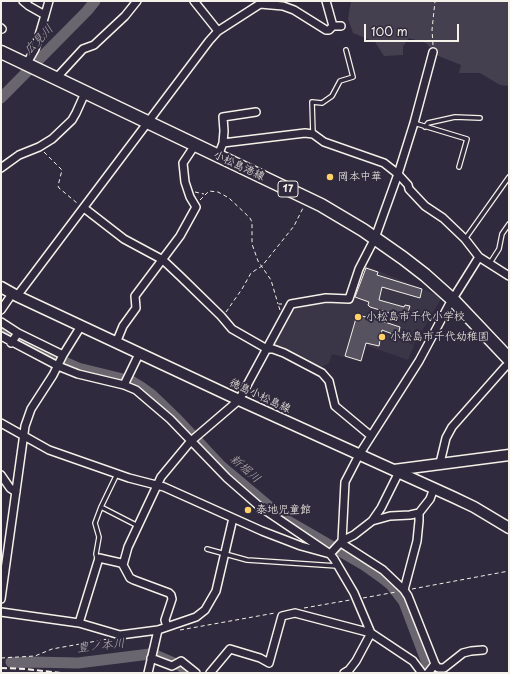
<!DOCTYPE html>
<meta charset="utf-8">
<style>
body{margin:0}
#map{position:relative;width:510px;height:674px;overflow:hidden;background:#2f2a3d;font-family:"Playpen Sans",sans-serif}
canvas{display:block}
.frame{position:absolute;inset:0;border:2px solid #f4f1e8;pointer-events:none}
.scale{position:absolute;left:364px;top:24px;width:95px;height:18px;box-sizing:border-box;border:2px solid #f4f1e8;border-top:0;padding-left:5px;font-size:12px;line-height:14px;white-space:nowrap;color:#f4f1e8;-webkit-text-stroke:3px #2f2a3d;paint-order:stroke}
</style>
<div id="map">
<canvas width="510" height="674"></canvas>
<div class="frame"></div>
<div class="scale">100 m</div>
</div>
<script>
const ctx = document.querySelector('canvas').getContext('2d');
ctx.lineJoin = 'round';
function fill(path, color) { ctx.fillStyle = color; ctx.fill(path, 'evenodd'); }
const poly = rows => new Path2D(rows.map(r => 'M' + r).join(''));
function trace(path, color, width, dash) { ctx.strokeStyle = color; ctx.lineWidth = width; ctx.lineCap = dash ? 'butt' : 'round'; ctx.setLineDash(dash || []); ctx.stroke(path); }
function label(font, color, halo, rows, align = 'center') {
  ctx.font = font + ' "Playpen Sans","Klee One",sans-serif'; ctx.lineWidth = 4; ctx.setLineDash([]); ctx.textBaseline = 'middle'; ctx.strokeStyle = halo; ctx.fillStyle = color; for (const [text, x, y, turn = 0] of rows) {
    ctx.save(); ctx.translate(x, y); ctx.rotate((+turn || 0) * Math.PI / 180); ctx.textAlign = isNaN(turn) ? turn : align; if (halo) ctx.strokeText(text, 0, 0); ctx.fillText(text, 0, 0); ctx.restore();
  }
}
fill(poly([
 [364,265,442,297,414,344,372,328,361,362,332,354,329,363,319,368,272,345,292,307,351,301],
 [373,329,414,345,408,360,368,346]
]), '#3b3647');
fill(poly([
 [351,1,509,1,509,86,500,85,480,73,459,73,461,65,436,55,426,43,409,38,403,46,403,55,384,56,375,42,353,33,348,19]
]), '#454050');
trace(poly([
 [1,98,87,11,95,1],
 [1,329,31,347,78,368,131,381,141,387,152,395,177,419,221,466,271,508,288,521,364,565,381,577,391,585,404,602,427,663,432,673],
 [11,662,13,663,32,662,78,663,150,654,155,655,181,666,189,673]
]), '#6a6670', 11);
const building = poly([
 [366,268,378,272,377,275,422,289,420,298,382,287,379,300,404,307,405,305,410,306,406,318,370,307,368,305,369,302,355,297,366,268],
 [357,315,366,317,366,316,400,327,398,336,382,330,379,346,366,343,361,361,345,356,357,315]
]);
fill(building, '#56525f');
trace(building, '#f4f1e8', 1);
const lane = poly([
 [414,123,467,139,459,167],
 [425,127,428,123,455,117,480,118],
 [313,134,312,102,322,103,332,96,340,81,353,77,346,50],
 [465,239,509,177],
 [490,263,499,249,502,234,509,224],
 [117,474,101,507,138,526],
 [207,549,247,560,337,566],
 [99,558,97,558,96,554,99,537,95,523,101,507]
]);
const street = poly([
 [23,1,29,6,45,15,35,49,26,65],
 [194,1,218,31],
 [326,1,333,26,341,26],
 [260,4,283,6,294,10,326,30,329,30,333,26],
 [45,15,49,1],
 [1,28,2,29],
 [57,79,60,74,83,49,94,45,125,16,137,1],
 [223,143,305,133,313,134,324,142,384,163,398,174,408,185,409,189,425,206,443,218,465,239,479,257,509,276],
 [218,156,223,143,224,131,223,117,256,112],
 [1,168,19,155,39,147,52,139,72,120,76,113,85,93],
 [84,208,124,239,163,260,181,277,221,316,232,329,267,349,273,349,284,353,322,373,329,381,335,406,371,436],
 [17,296,209,41,218,31,260,4,261,1],
 [1,310,12,294],
 [1,322,18,333],
 [1,336,58,366,78,374,124,385,136,390,170,419,227,478,259,506,330,554,342,541,345,482,359,455,419,361,449,305,479,257],
 [11,343,18,333,63,355,81,326],
 [116,343,123,326,136,308,135,296,180,236,196,207,190,197,185,182,183,163,195,145],
 [124,385,139,354],
 [1,423,49,450,129,478,164,487,262,531,301,546,330,554,334,559,354,593,371,633,413,661,422,673],
 [440,463,446,438,452,427,505,367,509,364],
 [1,475,10,488,16,492],
 [419,513,419,521,417,541,404,590,408,596,435,664,428,673],
 [372,521,390,516,410,515,419,513,430,499,434,488],
 [342,541,354,535,372,521,381,508,399,472],
 [341,543,383,570,404,590],
 [123,565,128,547,161,477,190,442,239,400,291,304,326,298,349,299,359,269,375,238,398,174,414,123,433,52],
 [1,599,25,426,31,409,53,375,63,355],
 [1,612,79,623,120,635,158,630,196,617,205,610,216,591,233,518],
 [79,623,99,558,121,563,123,565,130,578,134,580,169,593,171,595,172,599,165,620,167,627],
 [151,658,172,666,181,661,196,673],
 [435,664,438,668,444,668,463,653,471,651,483,650],
 [148,673,158,630],
 [210,673,230,649,260,658,269,663,282,616,295,613,371,633,356,661,349,670,344,673]
]);
const secondary = poly([
 [1,287,17,296,239,400,453,497,474,507,509,528],
 [394,470,509,455]
]);
const primary = poly([
 [1,52,321,205,363,230,403,258,425,275,453,300,509,359]
]);
trace(lane, '#f4f1e8', 6);
trace(street, '#f4f1e8', 10);
trace(secondary, '#f4f1e8', 13);
trace(primary, '#f4f1e8', 15);
trace(poly([
 [433,45,432,30,435,1],
 [44,152,62,170,58,186,59,188,77,203],
 [195,192,204,194],
 [200,200,209,191,218,192,229,198,250,218,252,222,252,244,258,261,271,280,278,304],
 [280,310,278,304,282,304],
 [226,312,242,289,251,273,262,266,294,226,303,208],
 [412,589,509,571],
 [363,598,396,592],
 [304,608,350,600],
 [180,630,275,613],
 [1,658,35,656,52,649,108,639]
]), '#f4f1e8', 1, [4, 3]);
trace(lane, '#2f2a3d', 3.5);
trace(street, '#2f2a3d', 7);
trace(secondary, '#2f2a3d', 10);
trace(primary, '#2f2a3d', 12);
trace(poly([
 [1,668,26,669,61,673]
]), '#f4f1e8', 2, [6, 3]);
for (const [x, y, r, color] of [
 [330,177,4,"#ffd166"],
 [358,317,4,"#ffd166"],
 [382,337,4,"#ffd166"],
 [248,510,4,"#ffd166"]
]) { const dot = new Path2D(); dot.arc(x, y, r, 0, 2 * Math.PI); ctx.fillStyle = color; ctx.fill(dot); trace(dot, '#2f2a3d', 1.5); }
for (const [x, y, w] of [
 [288,189,20]
]) { const box = new Path2D(); box.roundRect(x - w / 2, y - 8, w, 16, 3); ctx.fillStyle = '#2f2a3d'; ctx.fill(box); trace(box, '#f4f1e8', 1); }
label('bold 10px', '#f4f1e8', null, [
 ["17",288,189]
]);
label('11px', '#f4f1e8', '#2f2a3d', [
 ["小松島港線",239,166,25],
 ["徳島小松島線",260,396,25]
]);
label('11px', '#f4f1e8', '#2f2a3d', [
 ["岡本中華",338,177],
 ["小松島市千代小学校",366,317],
 ["小松島市千代幼稚園",390,337],
 ["泰地児童館",256,510]
], 'left');
label('italic 12px', '#b6b2b2', '#2f2a3d', [
 ["広見川",39,40,-46],
 ["新堀川",245,469,41],
 ["豊ノ本川",101,646,-6]
]);
</script>
